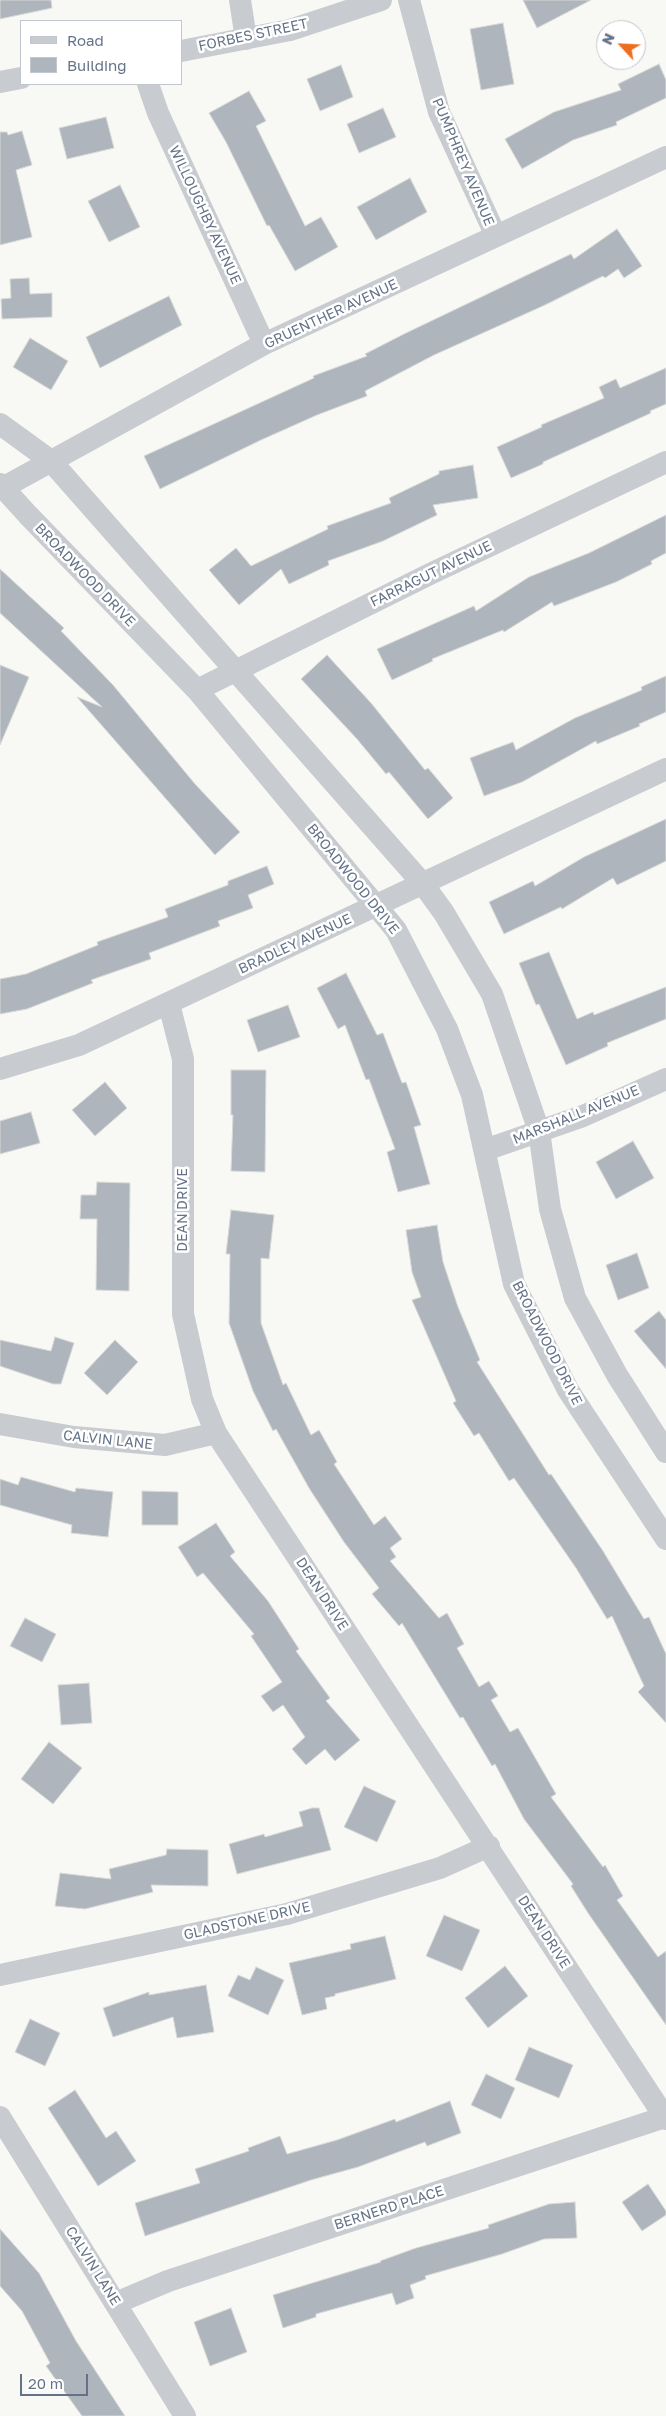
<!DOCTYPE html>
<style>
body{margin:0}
#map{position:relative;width:666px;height:2416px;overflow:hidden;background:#f8f8f5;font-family:"Golos Text",sans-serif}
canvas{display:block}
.legend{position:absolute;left:20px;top:20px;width:162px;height:65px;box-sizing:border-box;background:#fff;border:1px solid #c1c7cf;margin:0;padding:6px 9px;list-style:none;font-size:15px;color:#657388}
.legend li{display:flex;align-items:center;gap:10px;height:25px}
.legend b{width:25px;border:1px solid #c1c7cf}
.north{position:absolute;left:596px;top:20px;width:50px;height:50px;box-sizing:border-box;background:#fff;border:1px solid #c1c7cf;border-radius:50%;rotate:295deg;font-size:14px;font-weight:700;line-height:20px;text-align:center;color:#657388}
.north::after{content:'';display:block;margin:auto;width:18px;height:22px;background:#ef6d1e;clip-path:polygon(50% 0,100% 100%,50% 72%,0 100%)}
.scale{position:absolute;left:20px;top:2374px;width:68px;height:22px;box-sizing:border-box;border:2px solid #657388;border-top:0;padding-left:6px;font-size:15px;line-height:18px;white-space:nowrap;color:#657388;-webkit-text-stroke:4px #fff;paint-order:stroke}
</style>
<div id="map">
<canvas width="666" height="2416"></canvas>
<ul class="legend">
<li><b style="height:6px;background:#c8cbcf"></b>Road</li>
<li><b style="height:14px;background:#aeb5bc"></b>Building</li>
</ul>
<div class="north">N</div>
<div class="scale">20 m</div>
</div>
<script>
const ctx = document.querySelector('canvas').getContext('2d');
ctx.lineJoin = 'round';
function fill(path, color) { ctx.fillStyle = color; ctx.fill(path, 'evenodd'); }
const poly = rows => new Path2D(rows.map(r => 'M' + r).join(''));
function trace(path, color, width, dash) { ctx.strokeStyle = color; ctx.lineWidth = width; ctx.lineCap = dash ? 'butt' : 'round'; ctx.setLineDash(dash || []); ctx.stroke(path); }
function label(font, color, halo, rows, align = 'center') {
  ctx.font = font + ' "Golos Text",sans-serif'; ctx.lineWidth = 5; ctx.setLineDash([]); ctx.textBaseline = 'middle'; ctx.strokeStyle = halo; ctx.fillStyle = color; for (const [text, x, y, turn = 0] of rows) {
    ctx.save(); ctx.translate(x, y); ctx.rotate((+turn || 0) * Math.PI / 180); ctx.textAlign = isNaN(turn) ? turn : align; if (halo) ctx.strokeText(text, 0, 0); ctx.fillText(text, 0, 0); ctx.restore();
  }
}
const building = poly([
 [0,0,51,0,52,8,0,19,0,0],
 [523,0,591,0,537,28,523,0],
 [503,23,514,84,481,90,470,29,503,23],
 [659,64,666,80,666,98,616,122,617,125,573,140,522,169,505,139,554,112,621,90,618,84,659,64],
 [341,65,353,97,320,111,307,79,341,65],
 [249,91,266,121,256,126,305,226,321,217,338,247,295,271,269,225,267,226,226,142,209,113,249,91],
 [383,108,396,137,359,153,347,124,383,108],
 [106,117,114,148,67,159,59,128,106,117],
 [22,131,32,165,16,170,32,237,0,245,0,132,7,132,8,135,22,131],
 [410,178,427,212,376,240,357,207,410,178],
 [120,185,140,227,109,242,88,201,120,185],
 [617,229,642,266,624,278,618,269,605,278,603,276,545,305,434,355,365,391,367,396,317,415,261,440,160,489,144,456,314,378,313,376,367,356,365,354,404,334,571,254,574,259,617,229],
 [29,278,30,294,52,293,52,317,2,319,1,299,11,298,10,279,29,278],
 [169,296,182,325,100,368,86,337,169,296],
 [30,338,68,361,51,390,13,367,30,338],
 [666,368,666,404,650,411,651,413,543,462,543,464,511,478,497,447,542,427,541,425,604,398,599,387,616,379,620,388,666,368],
 [473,465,478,498,433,505,437,515,383,541,328,561,329,565,289,584,281,569,239,605,209,570,236,548,251,566,328,529,327,526,391,503,389,498,439,474,439,471,473,465],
 [666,515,666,553,651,561,652,564,616,582,554,606,552,602,504,632,503,630,432,659,433,661,392,680,377,649,474,606,476,611,529,577,589,553,666,515],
 [0,569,64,628,61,631,113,685,195,784,240,832,215,855,77,697,102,707,0,613,0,569],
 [327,655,371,703,425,770,428,768,453,798,428,819,389,772,386,774,357,739,301,679,327,655],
 [0,665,29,677,0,745,0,665],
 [666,676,666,712,639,724,640,726,597,744,596,741,522,782,484,796,470,758,513,742,516,750,575,718,642,690,641,687,666,676],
 [666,819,666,861,617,885,613,878,562,909,561,907,504,934,489,902,533,881,535,886,584,857,666,819],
 [267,866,274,884,248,895,253,908,218,921,220,926,149,953,151,959,91,980,93,983,27,1009,0,1014,0,979,26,974,98,945,97,942,168,917,165,909,228,885,228,881,267,866],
 [549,952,577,1019,593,1012,594,1015,666,987,666,1019,607,1043,608,1046,566,1065,539,1004,536,1005,519,963,549,952],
 [346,973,377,1035,383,1033,402,1083,406,1082,421,1125,414,1127,430,1184,398,1192,387,1152,395,1149,369,1079,366,1080,345,1025,338,1029,317,988,346,973],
 [288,1005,300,1037,258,1052,247,1020,288,1005],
 [231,1070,266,1070,265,1172,231,1171,233,1115,231,1115,231,1070],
 [105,1082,127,1108,95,1136,72,1110,105,1082],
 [31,1112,40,1143,0,1154,0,1121,31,1112],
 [633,1141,654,1178,616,1199,596,1162,633,1141],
 [97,1182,130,1183,129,1291,96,1290,97,1219,80,1219,81,1195,96,1195,97,1182],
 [231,1210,274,1215,269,1259,261,1258,261,1323,283,1385,286,1383,311,1435,319,1430,337,1462,334,1464,374,1525,385,1516,402,1539,390,1548,396,1557,390,1561,439,1618,447,1613,464,1644,457,1648,479,1687,489,1681,498,1696,491,1700,510,1732,518,1728,556,1794,551,1797,603,1867,605,1865,623,1896,617,1900,658,1957,666,1951,666,2025,588,1913,571,1886,573,1884,524,1819,495,1764,492,1766,463,1717,460,1718,402,1623,399,1626,372,1594,379,1588,344,1542,309,1488,276,1429,273,1431,253,1391,229,1323,230,1254,226,1254,231,1210],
 [437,1225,443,1262,458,1307,480,1360,477,1362,549,1475,551,1474,603,1551,644,1619,649,1617,666,1654,666,1723,638,1692,644,1686,612,1616,607,1619,576,1568,514,1478,509,1481,479,1433,474,1436,453,1403,456,1401,412,1300,421,1297,412,1272,406,1230,437,1225],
 [637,1253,649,1288,618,1300,606,1265,637,1253],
 [659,1311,666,1320,666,1369,634,1331,659,1311],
 [55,1337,74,1343,61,1384,53,1384,0,1366,0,1340,51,1351,55,1337],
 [115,1340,138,1362,107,1395,84,1373,115,1340],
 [21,1477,75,1492,76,1488,113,1492,108,1537,71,1533,72,1525,0,1505,0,1479,18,1485,21,1477],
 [142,1491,178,1492,178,1525,142,1525,142,1491],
 [216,1523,235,1552,230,1556,268,1601,299,1649,296,1651,330,1698,326,1701,360,1740,335,1761,325,1749,306,1765,292,1749,305,1737,283,1705,273,1712,261,1696,282,1682,251,1636,254,1634,203,1573,197,1577,178,1547,216,1523],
 [25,1618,56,1634,42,1662,10,1646,25,1618],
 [89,1683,92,1723,61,1725,58,1685,89,1683],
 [49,1742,82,1768,53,1804,21,1779,49,1742],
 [364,1786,396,1801,377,1842,344,1827,364,1786],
 [312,1808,319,1808,331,1850,237,1874,229,1844,264,1834,265,1837,303,1826,299,1812,312,1808],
 [167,1849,208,1850,208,1886,151,1885,153,1892,85,1909,55,1906,60,1873,111,1879,109,1869,166,1855,167,1849],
 [444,1915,480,1930,462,1971,426,1956,444,1915],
 [385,1936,396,1979,335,1994,335,1996,325,1998,327,2009,302,2015,289,1963,351,1949,350,1944,385,1936],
 [505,1966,528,1996,488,2028,465,1998,505,1966],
 [256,1967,284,1980,268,2015,228,1996,238,1975,250,1980,256,1967],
 [206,1985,214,2032,177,2038,173,2017,113,2037,103,2008,149,1992,149,1995,206,1985],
 [30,2019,60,2033,45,2066,15,2052,30,2019],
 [529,2047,573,2065,559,2098,515,2080,529,2047],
 [486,2074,515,2088,501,2119,471,2105,486,2074],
 [75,2090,106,2138,116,2131,136,2161,98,2186,48,2108,75,2090],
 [450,2101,461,2133,427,2146,425,2142,358,2167,311,2180,145,2236,135,2203,200,2183,195,2169,249,2151,248,2148,280,2136,287,2154,337,2140,395,2119,396,2122,450,2101],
 [648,2184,666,2211,666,2215,642,2231,622,2202,648,2184],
 [575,2202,577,2238,544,2239,502,2254,425,2276,426,2279,410,2285,414,2298,396,2305,392,2293,316,2314,316,2317,283,2328,273,2295,381,2262,380,2261,416,2248,489,2228,488,2225,549,2204,575,2202],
 [0,2229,39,2273,76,2341,125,2416,82,2416,46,2366,50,2363,22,2311,0,2286,0,2229],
 [231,2308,247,2352,210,2366,194,2322,231,2308]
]);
fill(building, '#aeb5bc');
trace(building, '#d9dad7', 1);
trace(poly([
 [240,0,246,39],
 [409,0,439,112,496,236],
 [181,51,290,30,381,0],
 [0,82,21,78],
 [148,84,158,113,264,344],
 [0,424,51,461,423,884,444,913,492,994,539,1131,550,1209,575,1298,617,1375,666,1452],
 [0,484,28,515,197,690,396,930,447,1029,472,1095,514,1284,568,1390,666,1539],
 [4,487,264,344,666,157],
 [197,690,430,574,666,462],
 [169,1004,183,1059,183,1314,202,1399,216,1433,666,2119],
 [0,1069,79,1045,666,769],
 [485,1150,583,1116,666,1079],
 [0,1424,74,1437,165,1445,216,1433],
 [0,1975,287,1914,440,1868,489,1846],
 [0,2117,185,2416],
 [116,2303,168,2281,665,2117]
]), '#c8cbcf', 22);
label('14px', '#657388', '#fff', [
 ["FORBES STREET",253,35,-12],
 ["PUMPHREY AVENUE",463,162,67],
 ["WILLOUGHBY AVENUE",205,215,65],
 ["GRUENTHER AVENUE",331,314,-25],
 ["FARRAGUT AVENUE",431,574,-26],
 ["BROADWOOD DRIVE",85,575,46],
 ["BROADWOOD DRIVE",353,879,51],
 ["BRADLEY AVENUE",295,944,-25],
 ["MARSHALL AVENUE",576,1115,-22],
 ["DEAN DRIVE",183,1210,-90],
 ["BROADWOOD DRIVE",547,1343,63],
 ["CALVIN LANE",108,1440,6],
 ["DEAN DRIVE",322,1594,57],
 ["GLADSTONE DRIVE",247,1921,-13],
 ["DEAN DRIVE",544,1932,57],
 ["BERNERD PLACE",389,2208,-18],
 ["CALVIN LANE",93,2266,58]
]);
</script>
